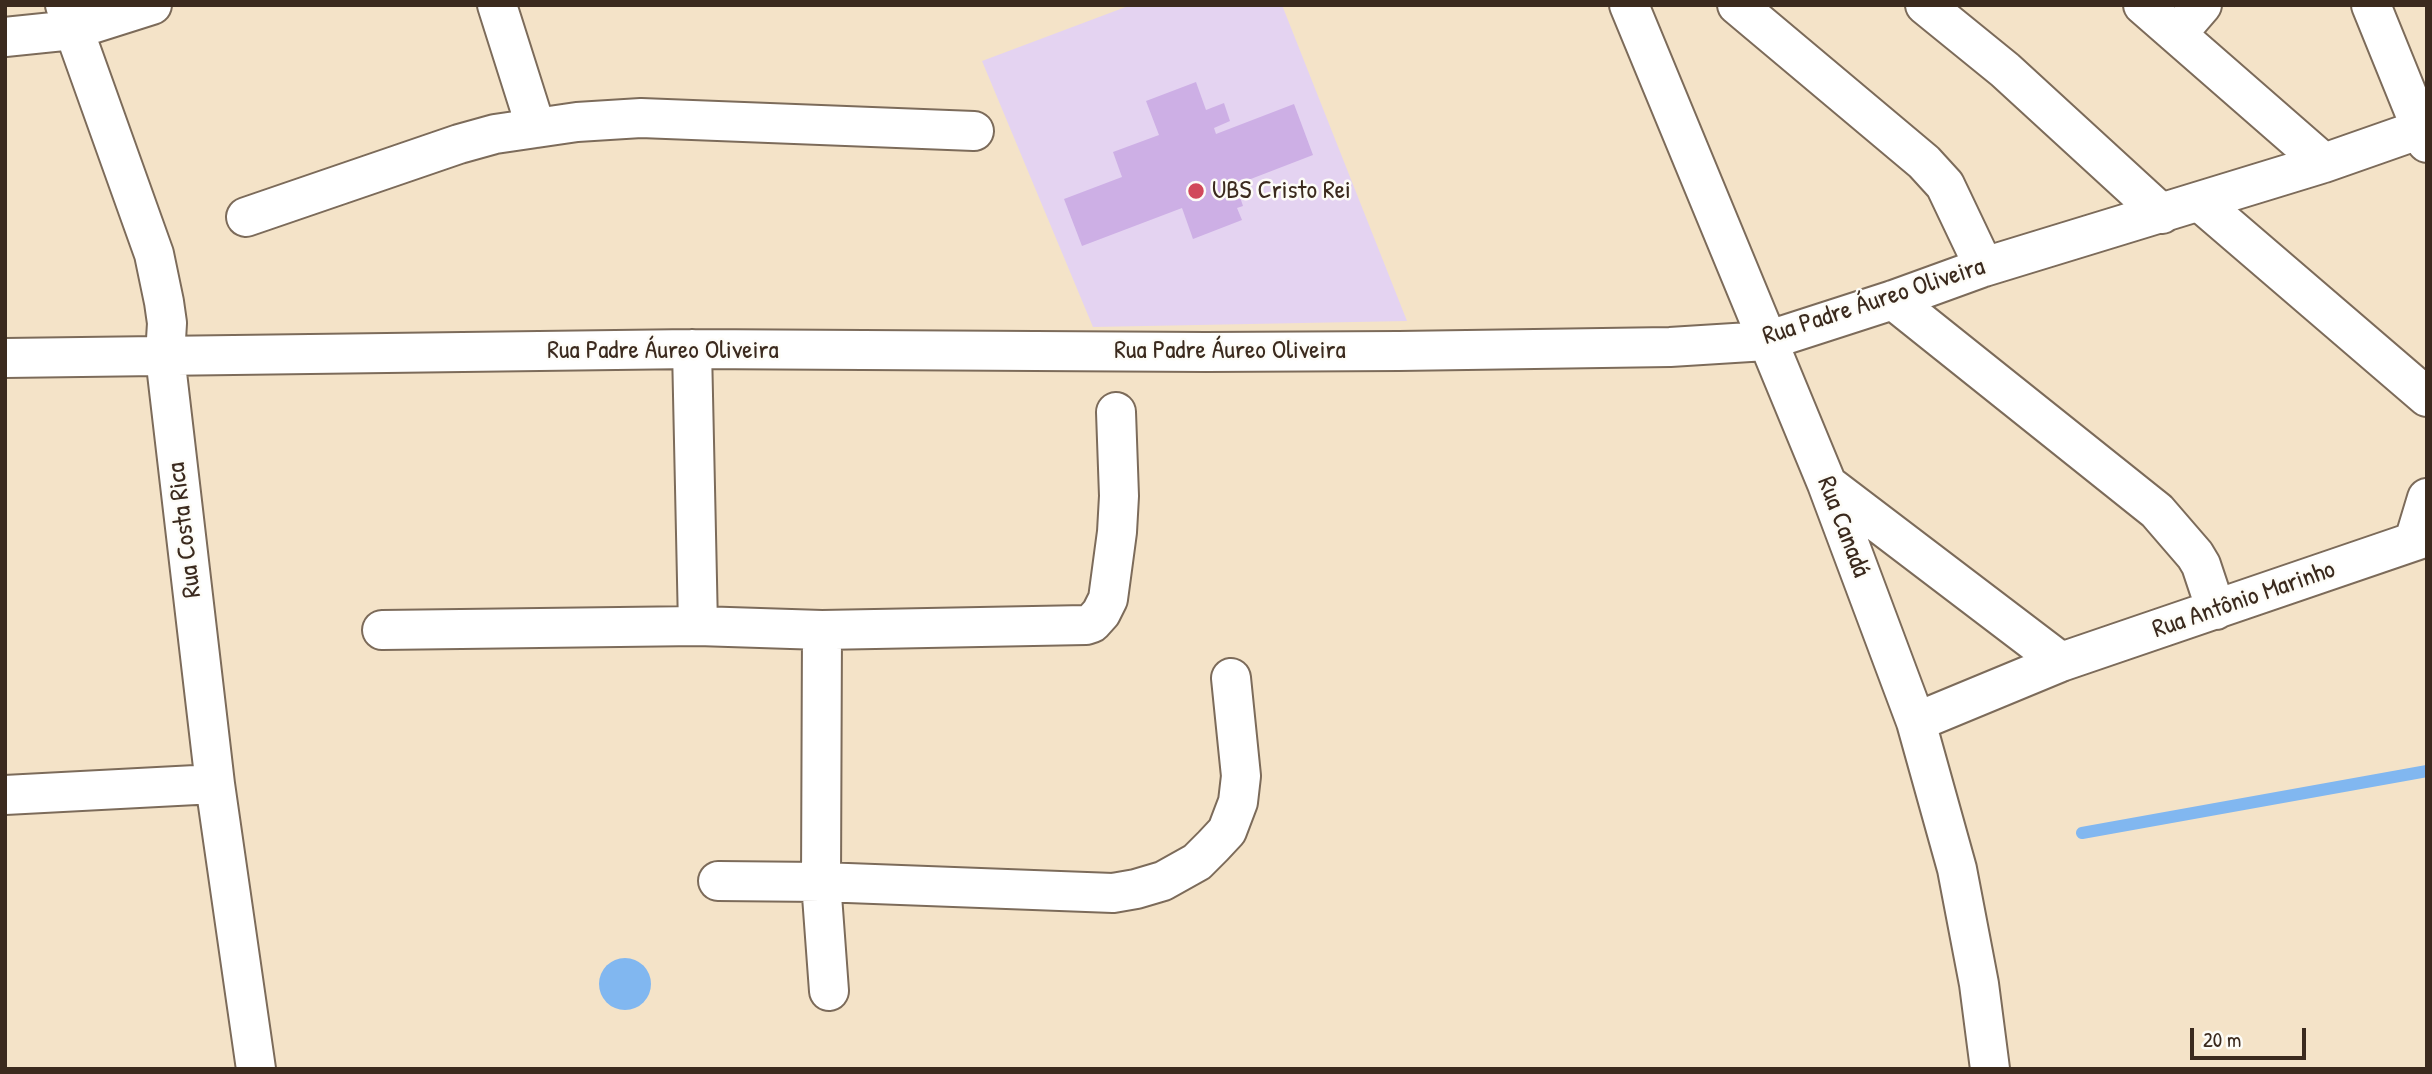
<!DOCTYPE html>
<meta charset="utf-8">
<style>
body{margin:0}
#map{position:relative;width:2432px;height:1074px;overflow:hidden;background:#f4e3c8;font-family:"Patrick Hand",sans-serif}
canvas{display:block}
.frame{position:absolute;inset:0;border:7px solid #3b2a1e;pointer-events:none}
.scale{position:absolute;left:2190px;top:1028px;width:116px;height:32px;box-sizing:border-box;border:4px solid #3b2a1e;border-top:0;padding-left:9px;font-size:21px;line-height:24px;white-space:nowrap;color:#3b2a1e;-webkit-text-stroke:5px #fdfcf7;paint-order:stroke}
</style>
<div id="map">
<canvas width="2432" height="1074"></canvas>
<div class="frame"></div>
<div class="scale">20 m</div>
</div>
<script>
const ctx = document.querySelector('canvas').getContext('2d');
ctx.lineJoin = 'round';
function fill(path, color) { ctx.fillStyle = color; ctx.fill(path, 'evenodd'); }
const poly = rows => new Path2D(rows.map(r => 'M' + r).join(''));
function trace(path, color, width, dash) { ctx.strokeStyle = color; ctx.lineWidth = width; ctx.lineCap = dash ? 'butt' : 'round'; ctx.setLineDash(dash || []); ctx.stroke(path); }
function label(font, color, halo, rows, align = 'center') {
  ctx.font = font + ' "Patrick Hand",sans-serif'; ctx.lineWidth = 5; ctx.setLineDash([]); ctx.textBaseline = 'middle'; ctx.strokeStyle = halo; ctx.fillStyle = color; for (const [text, x, y, turn = 0] of rows) {
    ctx.save(); ctx.translate(x, y); ctx.rotate((+turn || 0) * Math.PI / 180); ctx.textAlign = isNaN(turn) ? turn : align; if (halo) ctx.strokeText(text, 0, 0); ctx.fillText(text, 0, 0); ctx.restore();
  }
}
fill(poly([
 [1131,5,1282,5,1407,321,1093,327,982,61]
]), '#e4d3f1');
fill(poly([
 '599 984a26 26 0 1 1 52 0a26 26 0 1 1-52 0Z'
]), '#81b7f0');
trace(poly([
 [2082,833,2427,771]
]), '#81b7f0', 12);
fill(poly([
 [1196,82,1206,110,1224,103,1230,121,1214,128,1216,134,1294,104,1313,155,1243,182,1245,189,1238,191,1243,206,1237,208,1242,220,1193,239,1182,208,1082,246,1064,199,1122,177,1113,152,1159,135,1146,101]
]), '#cdafe5');
const minor = poly([
 [65,5,154,254,164,302,167,323,165,356,215,784,256,1069],
 [497,5,536,128],
 [1629,5,1827,484,1916,722,1957,869,1979,984,1990,1069],
 [1737,5,1924,162,1945,185,1984,267],
 [1925,5,2005,70,2162,214],
 [2143,5,2324,163],
 [2371,5,2427,143],
 [2177,34,2202,5],
 [5,37,73,30,152,5],
 [2200,202,2427,397],
 [246,217,459,144,495,134,577,122,641,118,974,131],
 [1893,300,2157,511,2195,555,2201,565,2216,610],
 [692,349,698,626],
 [5,358,692,349,1206,352,1399,351,1670,347,1766,341,1893,300,1984,267,2324,163,2421,129],
 [1827,484,2061,662],
 [2414,541,2427,498],
 [382,630,698,626,822,630,1086,625,1092,623,1101,613,1108,599,1117,532,1119,496,1116,412],
 [822,630,821,882,829,991],
 [1916,722,2061,662,2427,537],
 [5,795,215,784],
 [718,881,821,882,1113,893,1136,889,1163,881,1197,862,1213,846,1227,831,1238,802,1241,776,1231,678]
]);
trace(minor, '#7c6b5a', 42);
trace(minor, '#fff', 38);
for (const [x, y, r, color] of [
 [1196,191,9,"#d1495b"]
]) { const dot = new Path2D(); dot.arc(x, y, r, 0, 2 * Math.PI); ctx.fillStyle = color; ctx.fill(dot); trace(dot, '#fdfcf7', 2.5); }
label('26px', '#3b2a1e', '#fdfcf7', [
 ["UBS Cristo Rei",1212,191]
], 'left');
label('26px', '#3b2a1e', '#fdfcf7', [
 ["Rua Padre Áureo Oliveira",1874,302,-18],
 ["Rua Padre Áureo Oliveira",663,351],
 ["Rua Padre Áureo Oliveira",1230,351],
 ["Rua Canadá",1843,527,69],
 ["Rua Costa Rica",185,530,-97],
 ["Rua Antônio Marinho",2244,600,-19]
]);
</script>
